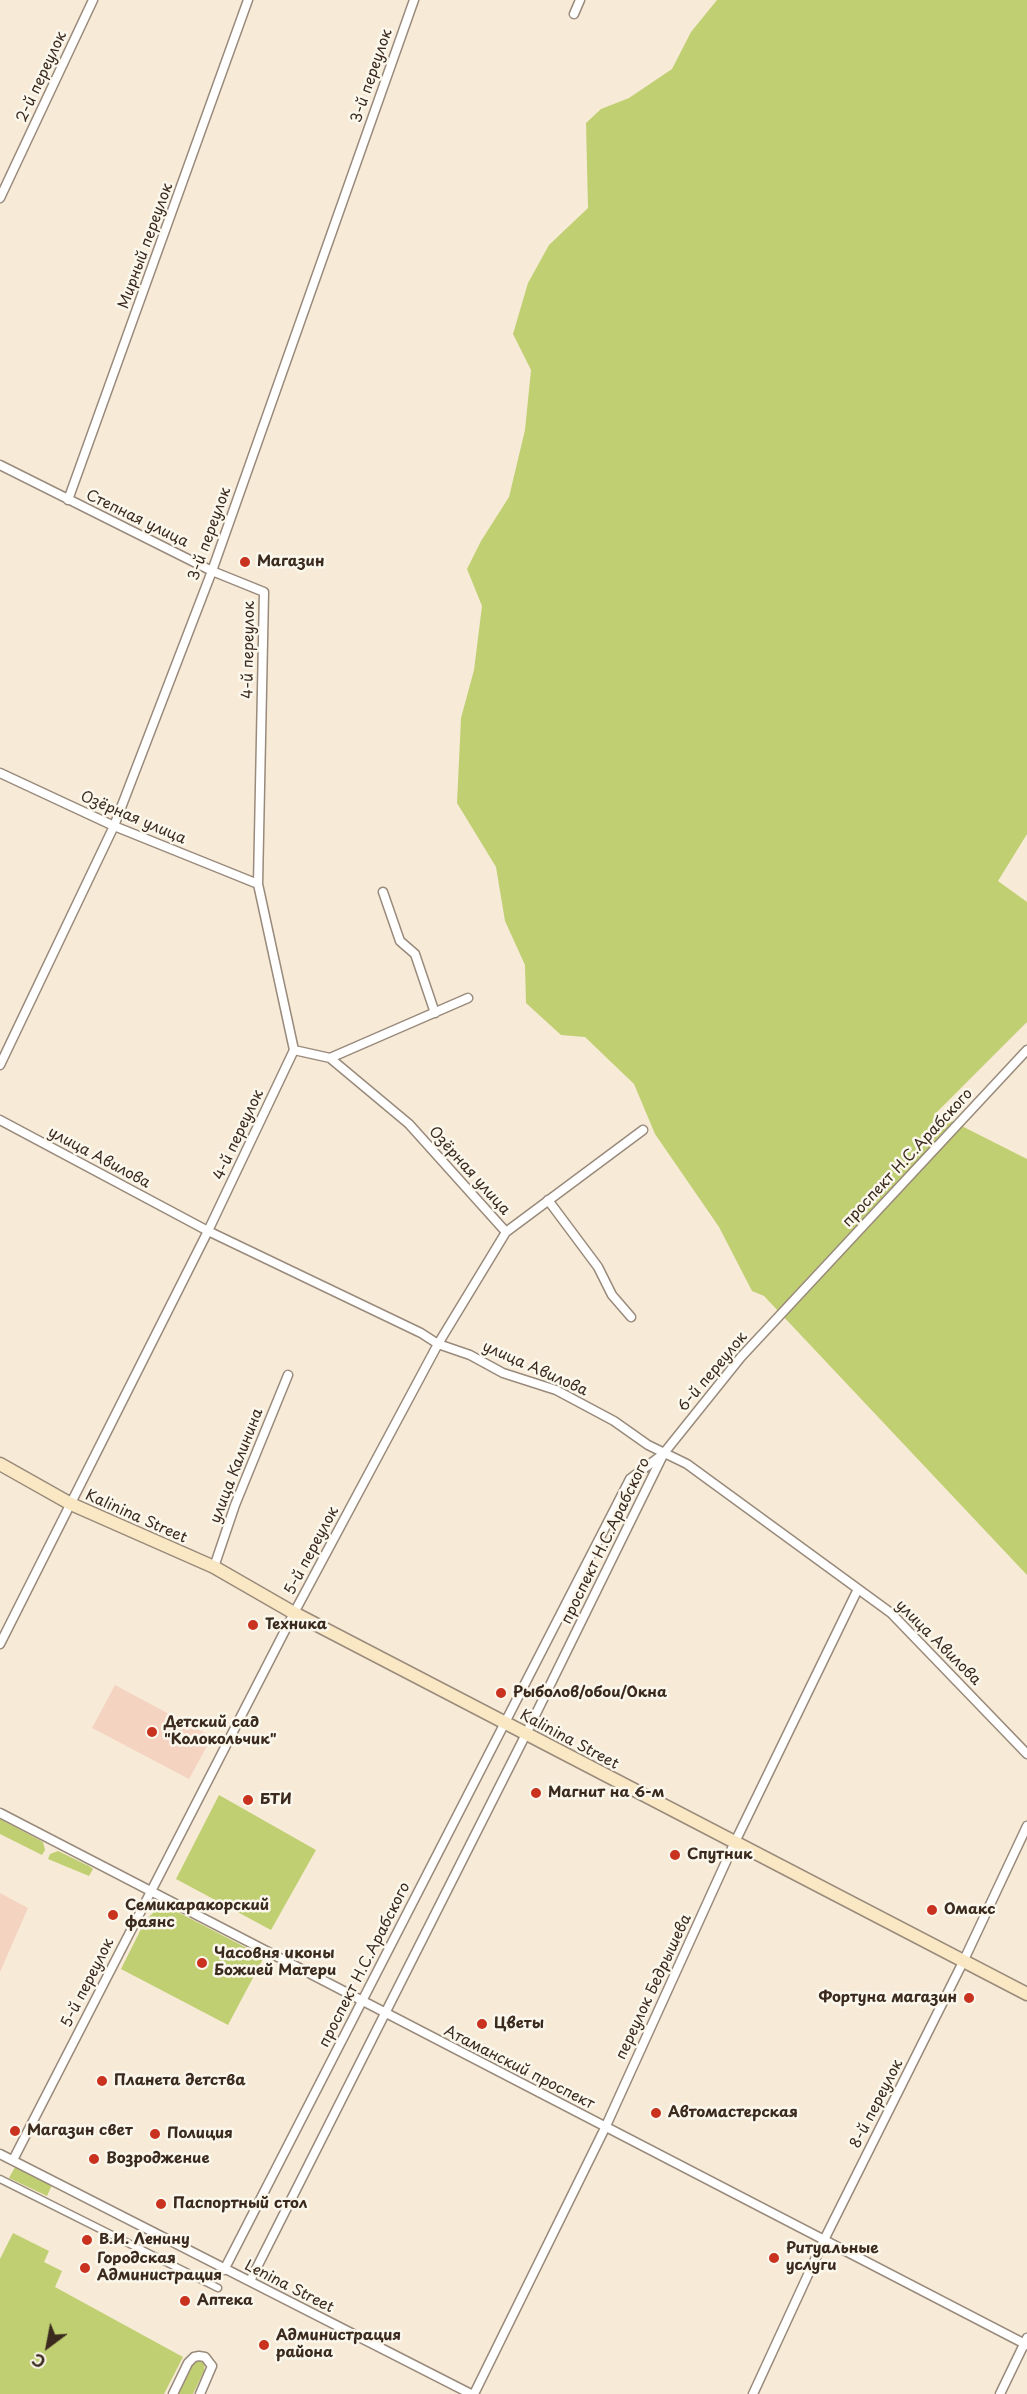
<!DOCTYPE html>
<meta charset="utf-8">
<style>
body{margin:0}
#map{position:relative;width:1027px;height:2394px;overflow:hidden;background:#f7ebd8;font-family:"Playpen Sans",sans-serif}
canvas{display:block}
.north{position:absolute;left:18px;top:2316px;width:60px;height:60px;-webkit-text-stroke:4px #fbf7ec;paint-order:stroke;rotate:212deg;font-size:16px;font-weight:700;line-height:24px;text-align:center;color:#3b2a1e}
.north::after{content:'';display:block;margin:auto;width:21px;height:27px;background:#3b2a1e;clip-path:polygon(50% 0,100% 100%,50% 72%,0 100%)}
</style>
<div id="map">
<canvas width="1027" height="2394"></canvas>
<div class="north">С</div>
</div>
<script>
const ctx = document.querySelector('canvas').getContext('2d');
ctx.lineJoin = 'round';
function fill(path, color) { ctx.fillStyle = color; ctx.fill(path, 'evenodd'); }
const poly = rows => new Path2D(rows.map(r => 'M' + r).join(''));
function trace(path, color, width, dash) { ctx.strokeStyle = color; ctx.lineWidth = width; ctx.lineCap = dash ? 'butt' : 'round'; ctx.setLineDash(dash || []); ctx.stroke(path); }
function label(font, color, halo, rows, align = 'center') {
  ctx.font = font + ' "Playpen Sans",sans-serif'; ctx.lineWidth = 5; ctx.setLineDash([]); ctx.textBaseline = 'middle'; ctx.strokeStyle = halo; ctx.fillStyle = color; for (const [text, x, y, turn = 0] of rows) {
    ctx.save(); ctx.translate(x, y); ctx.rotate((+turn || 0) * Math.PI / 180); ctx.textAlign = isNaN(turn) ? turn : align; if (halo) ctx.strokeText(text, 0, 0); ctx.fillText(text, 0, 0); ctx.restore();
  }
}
fill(poly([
 [115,1685,212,1737,189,1779,92,1728],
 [0,1893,28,1908,0,1972]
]), '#f5d3c1');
fill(poly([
 [717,0,1027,0,1027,834,998,881,1027,902,1027,1022,936,1113,1027,1159,1027,1575,764,1296,752,1291,719,1227,655,1134,634,1084,585,1037,561,1035,526,1003,525,965,505,921,496,867,457,803,461,718,474,670,482,606,467,569,481,541,509,497,525,430,531,370,513,334,528,283,549,245,588,208,586,123,601,109,629,98,672,69,691,32],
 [219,1795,316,1850,271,1930,176,1879],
 [0,1819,43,1842,45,1850,42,1855,0,1834],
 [58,1851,89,1866,93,1869,89,1876,48,1859,50,1854],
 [164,1909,172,1909,264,1957,228,2025,121,1969,145,1921,154,1912],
 [15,2167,52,2185,47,2196,9,2178],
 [13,2233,49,2251,44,2262,62,2271,55,2287,183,2357,164,2394,0,2394,0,2259],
 [201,2359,205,2363,204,2371,193,2394,174,2394,190,2363]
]), '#c0cf71');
const pedestrian = poly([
 [0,2179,218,2288]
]);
const minor = poly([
 [574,14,580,0],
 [0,198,93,0],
 [0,465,212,571,264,592,258,884,294,1050,208,1231,0,1644],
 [68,500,248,0],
 [0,773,114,826,258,884],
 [383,892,400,941,415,954,435,1013],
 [294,1050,330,1058,468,998],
 [330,1058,409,1124,506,1232],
 [0,1065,114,826,212,571,414,0],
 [0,1120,208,1231,421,1333,438,1344,470,1355,503,1373,556,1390,614,1421,648,1445,687,1464,891,1613,1027,1754],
 [548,1200,598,1267,612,1295,631,1317],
 [214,1567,235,1505,288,1375],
 [0,1813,1027,2345],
 [0,2154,471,2394],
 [13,2160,294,1613,438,1344,506,1232,643,1130],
 [224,2270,630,1479,662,1455],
 [250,2281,526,1734,664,1453,741,1357,1027,1050],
 [173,2394,188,2363,194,2357,199,2356,205,2357,212,2366,200,2394],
 [474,2394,605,2128,734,1844,857,1591],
 [753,2394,824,2240,963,1962,1027,1826],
 [1000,2394,1027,2338]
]);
const secondary = poly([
 [0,1464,71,1504,214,1567,294,1613,1027,1994]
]);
trace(pedestrian, '#998a7b', 9);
trace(minor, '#998a7b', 11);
trace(secondary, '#998a7b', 15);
trace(pedestrian, '#fff', 6);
trace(minor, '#fff', 8);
trace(secondary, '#fae7c3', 12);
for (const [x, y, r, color] of [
 [245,562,6,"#c8321e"],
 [253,1625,6,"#c8321e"],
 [501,1693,6,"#c8321e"],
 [152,1732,6,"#c8321e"],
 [536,1793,6,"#c8321e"],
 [248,1800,6,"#c8321e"],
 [675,1855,6,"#c8321e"],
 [932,1910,6,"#c8321e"],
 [113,1915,6,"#c8321e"],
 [202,1963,6,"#c8321e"],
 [969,1998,6,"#c8321e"],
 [482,2024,6,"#c8321e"],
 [102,2081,6,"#c8321e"],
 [656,2113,6,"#c8321e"],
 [15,2131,6,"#c8321e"],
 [155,2134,6,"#c8321e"],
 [94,2159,6,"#c8321e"],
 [161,2204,6,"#c8321e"],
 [87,2240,6,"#c8321e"],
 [774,2258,6,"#c8321e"],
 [85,2268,6,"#c8321e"],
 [185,2301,6,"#c8321e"],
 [264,2345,6,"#c8321e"]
]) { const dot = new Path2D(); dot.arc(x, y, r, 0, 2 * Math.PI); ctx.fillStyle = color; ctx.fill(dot); trace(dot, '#fbf7ec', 2); }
label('15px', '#3b2a1e', '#fbf7ec', [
 ["3-й переулок",372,76,-71],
 ["2-й переулок",42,77,-65],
 ["Мирный переулок",146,246,-70],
 ["Степная улица",137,519,26],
 ["3-й переулок",210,534,-70],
 ["4-й переулок",249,650,-89],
 ["Озёрная улица",133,818,23],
 ["4-й переулок",239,1135,-65],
 ["улица Авилова",99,1158,28],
 ["проспект Н.С.Арабского",908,1158,-47],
 ["Озёрная улица",469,1171,48],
 ["улица Авилова",535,1369,24],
 ["6-й переулок",713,1372,-50],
 ["улица Калинина",237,1466,-69],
 ["Kalinina Street",136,1517,24],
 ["проспект Н.С.Арабского",606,1541,-64],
 ["5-й переулок",312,1551,-62],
 ["улица Авилова",938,1643,45],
 ["Kalinina Street",569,1740,28],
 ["проспект Н.С.Арабского",365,1965,-63],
 ["5-й переулок",88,1983,-63],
 ["переулок Бедрышева",654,1987,-65],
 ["Атаманский проспект",519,2068,27],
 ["8-й переулок",877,2104,-63],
 ["Lenina Street",289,2287,27]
]);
label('bold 15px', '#3b2a1e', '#fbf7ec', [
 ["Магазин",257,562],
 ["Техника",265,1625],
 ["Рыболов/обои/Окна",513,1693],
 ["Детский сад",164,1723],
 ["\"Колокольчик\"",164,1740],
 ["Магнит на 6-м",548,1793],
 ["БТИ",260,1800],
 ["Спутник",687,1855],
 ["Семикаракорский",125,1906],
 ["фаянс",125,1923],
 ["Омакс",944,1910],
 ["Часовня иконы",214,1954],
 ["Божией Матери",214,1971],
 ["Фортуна магазин",957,1998,"right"],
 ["Цветы",494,2024],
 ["Планета детства",114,2081],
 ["Автомастерская",668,2113],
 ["Магазин свет",27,2131],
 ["Полиция",167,2134],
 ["Возроджение",106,2159],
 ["Паспортный стол",173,2204],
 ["В.И. Ленину",99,2240],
 ["Ритуальные",786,2249],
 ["услуги",786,2266],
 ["Городская",97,2259],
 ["Администрация",97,2276],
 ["Аптека",197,2301],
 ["Администрация",276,2336],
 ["района",276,2353]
], 'left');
</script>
